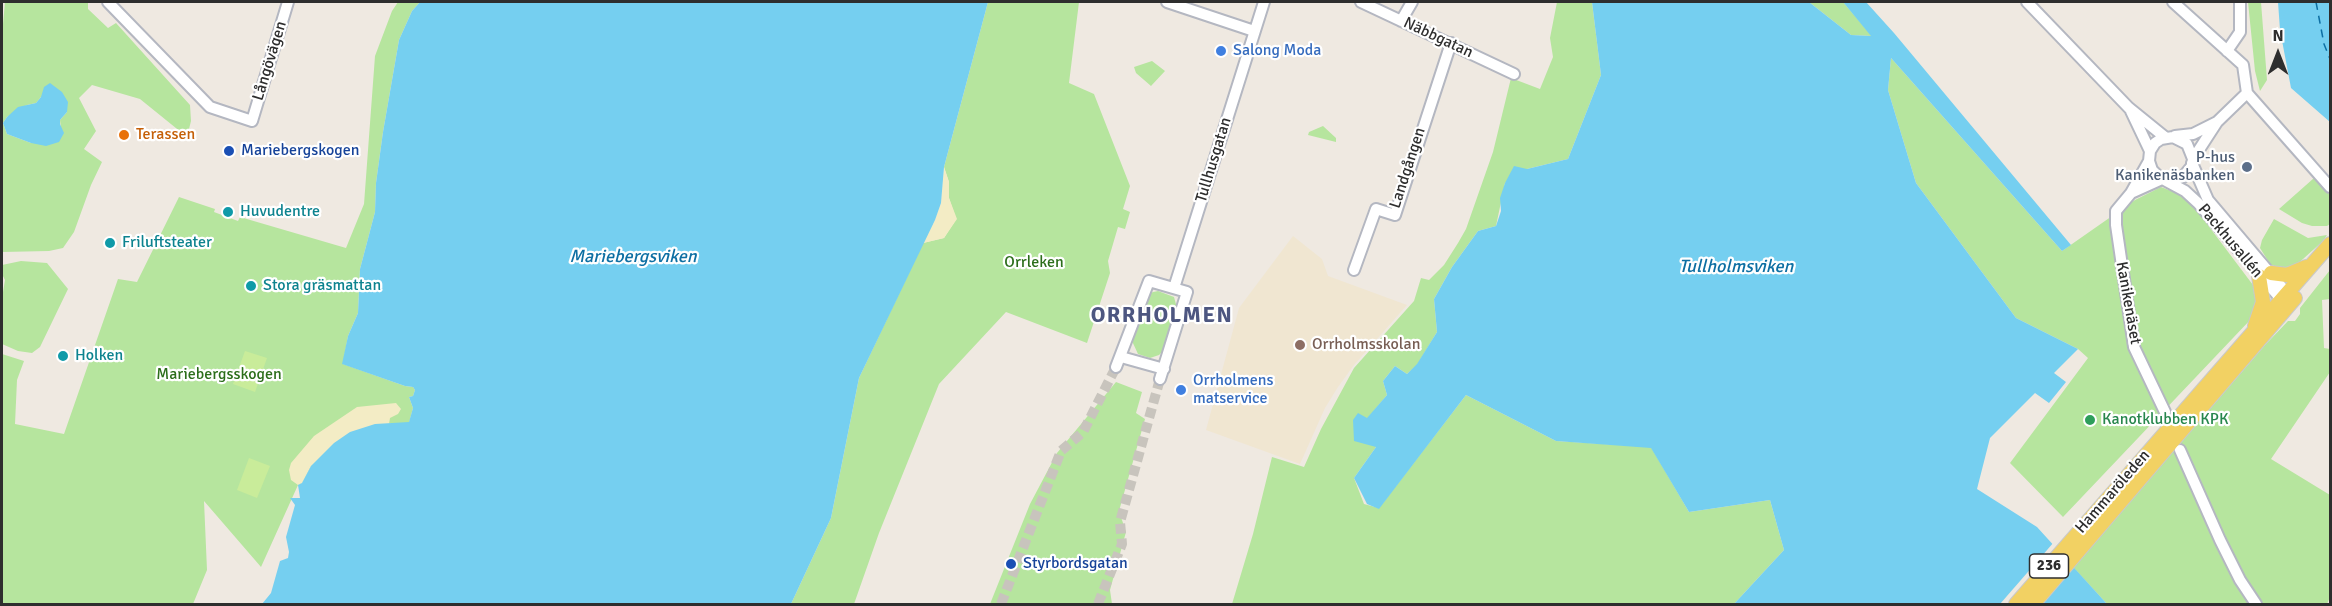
<!DOCTYPE html>
<meta charset="utf-8">
<style>
body{margin:0}
#map{position:relative;width:2332px;height:606px;overflow:hidden;background:#efe9e1;font-family:Signika,sans-serif}
canvas{display:block}
.frame{position:absolute;inset:0;border:3px solid #2e2e2e;pointer-events:none}
.north{position:absolute;left:2248px;top:24px;width:60px;height:60px;-webkit-text-stroke:4px #fff;paint-order:stroke;rotate:0deg;font-size:16px;font-weight:700;line-height:24px;text-align:center;color:#2e2e2e}
.north::after{content:'';display:block;margin:auto;width:21px;height:27px;background:#2e2e2e;clip-path:polygon(50% 0,100% 100%,50% 72%,0 100%)}
</style>
<div id="map">
<canvas width="2332" height="606"></canvas>
<div class="frame"></div>
<div class="north">N</div>
</div>
<script>
const ctx = document.querySelector('canvas').getContext('2d');
ctx.lineJoin = 'round';
function fill(path, color) { ctx.fillStyle = color; ctx.fill(path, 'evenodd'); }
const poly = rows => new Path2D(rows.map(r => 'M' + r).join(''));
function trace(path, color, width, dash) { ctx.strokeStyle = color; ctx.lineWidth = width; ctx.lineCap = dash ? 'butt' : 'round'; ctx.setLineDash(dash || []); ctx.stroke(path); }
function label(font, color, halo, rows, align = 'center') {
  ctx.font = font + ' Signika,sans-serif'; ctx.lineWidth = 4.5; ctx.setLineDash([]); ctx.textBaseline = 'middle'; ctx.strokeStyle = halo; ctx.fillStyle = color; for (const [text, x, y, turn = 0] of rows) {
    ctx.save(); ctx.translate(x, y); ctx.rotate((+turn || 0) * Math.PI / 180); ctx.textAlign = isNaN(turn) ? turn : align; if (halo) ctx.strokeText(text, 0, 0); ctx.fillText(text, 0, 0); ctx.restore();
  }
}
fill(poly([
 [1293,236,1322,259,1328,276,1407,305,1354,365,1338,387,1325,408,1300,464,1206,430,1239,308]
]), '#f0e6d1');
fill(poly([
 [5,2,88,2,88,9,108,28,116,23,190,105,191,121,187,137,140,99,92,85,79,98,96,131,84,149,102,162,91,185,74,232,63,248,49,251,2,252,2,35],
 [41,97,67,112,60,120,61,129,31,143,7,134,3,123,7,117,27,105,36,103],
 [398,2,420,2,412,11,399,40,383,132,376,183,375,212,360,269,358,313,348,336,343,364,405,386,413,387,415,390,413,396,409,397,413,408,409,423,375,424,350,432,334,443,311,466,302,483,298,485,261,567,204,501,207,570,193,604,2,604,2,354,24,361,17,380,15,424,64,434,118,279,137,282,179,197,215,209,214,212,238,221,240,217,346,248,364,204,375,56,392,11],
 [988,2,1079,2,1069,83,1094,94,1130,186,1123,209,1130,212,1125,229,1118,227,1108,261,1110,273,1087,343,1006,312,939,384,879,533,854,604,791,604,831,518,859,378,923,243,944,238,956,219,949,198,949,182,944,167],
 [1557,2,1592,2,1601,75,1568,159,1527,169,1505,183,1496,226,1478,231,1452,267,1434,299,1437,332,1417,365,1407,374,1395,366,1383,381,1387,395,1367,419,1376,447,1354,478,1364,504,1379,508,1466,395,1556,441,1651,447,1689,512,1770,500,1784,550,1734,604,1232,604,1253,534,1272,457,1304,467,1321,429,1354,368,1414,301,1421,278,1429,280,1444,265,1458,243,1466,229,1493,152,1511,78,1540,89,1553,57,1550,38],
 [1809,2,1843,2,1872,36,1851,35],
 [2248,2,2261,2,2267,80,2260,91,2255,71],
 [1891,58,2062,251,2135,200,2161,187,2179,194,2195,208,2256,289,2259,301,2252,318,2063,517,2010,463,2088,358,2078,349,2016,318,1916,183,1888,90],
 [1152,61,1165,71,1151,86,1136,73,1134,67],
 [1323,126,1336,138,1336,142,1308,135,1309,132],
 [2314,178,2330,195,2330,224,2327,226,2312,226,2302,223,2279,209],
 [2274,219,2308,238,2327,235,2323,241,2293,268,2282,270,2270,264,2260,248,2262,240],
 [21,261,47,263,68,289,40,347,32,353,18,351,2,344,2,298,5,280,2,274,2,265],
 [2330,270,2330,299,2322,300,2324,348,2330,349,2330,372,2271,459,2330,495,2330,597,2327,604,2107,604,2073,567,2266,344,2288,321,2295,321,2300,314,2300,308],
 [1158,291,1174,297,1177,308,1162,352,1159,355,1150,358,1138,354,1132,341,1147,297,1149,293],
 [1116,382,1142,392,1136,413,1145,419,1119,511,1126,532,1110,590,1112,604,990,604,1030,504,1057,453]
]), '#b6e59e');
fill(poly([
 [944,167,949,182,949,198,957,219,944,238,923,243,935,220,941,203],
 [396,403,401,409,398,414,390,418,389,424,375,424,311,466,302,483,298,485,291,480,289,470,291,463,314,436,357,407]
]), '#f3ecc5');
fill(poly([
 [245,351,267,358,255,392,233,384],
 [249,458,270,466,257,498,237,490]
]), '#c9ec9a');
fill(poly([
 [420,2,988,2,944,167,941,203,935,220,859,378,831,518,791,604,262,604,271,593,280,561,288,558,289,552,286,537,295,505,290,498,300,498,298,485,302,483,311,466,334,443,350,432,375,424,409,422,413,408,409,397,413,396,415,390,413,387,405,386,342,364,348,336,358,313,360,269,375,212,376,183,383,132,399,40,412,11],
 [1592,2,1809,2,1851,35,1871,36,1843,2,1866,2,1894,33,2071,245,2062,251,1891,58,1888,90,1916,183,2016,318,2078,349,2054,373,2066,382,2049,403,2035,393,1990,438,1977,489,2037,527,2107,604,1734,604,1784,550,1770,500,1689,512,1651,448,1556,441,1466,395,1379,509,1367,504,1354,478,1376,447,1354,441,1353,420,1358,413,1367,418,1387,395,1383,381,1395,366,1407,374,1417,364,1437,332,1434,299,1452,267,1478,231,1496,226,1501,211,1500,198,1505,183,1514,166,1527,169,1568,159,1601,75],
 [2278,2,2330,2,2330,122,2291,88,2280,30],
 [50,83,62,92,68,102,67,112,60,120,60,124,64,133,59,142,46,146,31,143,7,134,3,123,7,117,18,107,36,103,41,97,44,87]
]), '#75cff0');
fill(poly([
 [2054,542,2075,565,2042,604,2000,604]
]), '#efe9e1');
trace(poly([
 [2316,2,2324,44,2330,59]
]), '#0d6fa3', 1.5, [8, 6]);
trace(poly([
 [1001,604,1061,451,1083,432,1116,367],
 [1098,604,1122,544,1120,522,1160,379]
]), '#c8c4bd', 10, [10, 5]);
const minor = poly([
 [108,2,210,107,252,121,288,2],
 [1167,2,1254,31],
 [1361,2,1514,74],
 [2027,2,2129,108,2166,138],
 [2173,2,2243,65,2247,93,2330,187],
 [1401,21,1412,2],
 [2227,51,2240,32,2240,2],
 [2131,111,2150,151],
 [2175,136,2193,134,2217,122],
 [2193,159,2217,122,2247,93],
 [2149,161,2131,193,2116,211,2116,225,2134,347,2165,412],
 [2192,163,2208,200,2291,298],
 [2168,180,2183,177,2192,166,2193,159,2187,144,2173,137,2161,139,2155,143,2150,151,2149,161,2152,170,2159,177,2185,191,2198,203,2286,305],
 [2131,193,2162,179],
 [1354,270,1376,209,1395,215,1451,43],
 [1174,288,1264,2],
 [1121,357,1164,369],
 [1116,367,1149,281,1187,292,1160,379],
 [2180,450,2220,540,2240,580,2256,604]
]);
const major = poly([
 [2271,273,2287,275,2306,267],
 [2255,326,2263,302,2259,276],
 [2016,604,2330,244],
 [2033,604,2295,298]
]);
trace(minor, '#b4b7c1', 14);
trace(major, '#c9c9c9', 16);
trace(minor, '#fff', 10);
trace(major, '#f2d163', 14);
for (const [x, y, r, color] of [
 [1221,51,6,"#3f7fe0"],
 [124,135,6,"#e8710a"],
 [229,151,6,"#1a4fb4"],
 [2247,167,6,"#5c6f8a"],
 [228,212,6,"#0f9aa8"],
 [110,243,6,"#0f9aa8"],
 [251,286,6,"#0f9aa8"],
 [1300,345,6,"#8d6e63"],
 [63,356,6,"#0f9aa8"],
 [1181,390,6,"#3f7fe0"],
 [2090,420,6,"#2e9e5b"],
 [1011,564,6,"#1a4fb4"]
]) { const dot = new Path2D(); dot.arc(x, y, r, 0, 2 * Math.PI); ctx.fillStyle = color; ctx.fill(dot); trace(dot, '#fff', 2); }
for (const [x, y, w] of [
 [2049,566,39]
]) { const box = new Path2D(); box.roundRect(x - w / 2, y - 12, w, 24, 4.5); ctx.fillStyle = '#fff'; ctx.fill(box); trace(box, '#2e2e2e', 1.5); }
label('bold 15px', '#2e2e2e', null, [
 ["236",2049,566]
]);
label('16px', '#2e2e2e', '#fff', [
 ["Näbbgatan",1438,38,25],
 ["Långövägen",270,61,-73],
 ["Tullhusgatan",1214,160,-73],
 ["Landgången",1408,168,-72],
 ["Packhusallén",2230,241,50],
 ["Kanikenäset",2128,303,80],
 ["Hammaröleden",2113,492,-49]
]);
label('16px', '#366cbe', '#fff', [
 ["Salong Moda",1233,51],
 ["Orrholmens",1193,381],
 ["matservice",1193,399]
], 'left');
label('16px', '#c56008', '#fff', [
 ["Terassen",136,135]
], 'left');
label('16px', '#164399', '#fff', [
 ["Mariebergskogen",241,151],
 ["Styrbordsgatan",1023,564]
], 'left');
label('16px', '#4e5e75', '#fff', [
 ["P-hus",2235,158],
 ["Kanikenäsbanken",2235,176]
], 'right');
label('16px', '#0d838f', '#fff', [
 ["Huvudentre",240,212],
 ["Friluftsteater",122,243],
 ["Stora gräsmattan",263,286],
 ["Holken",75,356]
], 'left');
label('16px', '#2c6e1b', '#fff', [
 ["Orrleken",1034,263],
 ["Mariebergsskogen",219,375]
]);
label('16px', '#785e54', '#fff', [
 ["Orrholmsskolan",1312,345]
], 'left');
label('16px', '#27864d', '#fff', [
 ["Kanotklubben KPK",2102,420]
], 'left');
label('italic 18px', '#0d6fa3', '#fff', [
 ["Mariebergsviken",633,257],
 ["Tullholmsviken",1736,267]
]);
ctx.letterSpacing = '1.5px';
label('bold 22px', '#4d5680', '#fff', [
 ["ORRHOLMEN",1162,316]
]);
ctx.letterSpacing = '0px';
</script>
